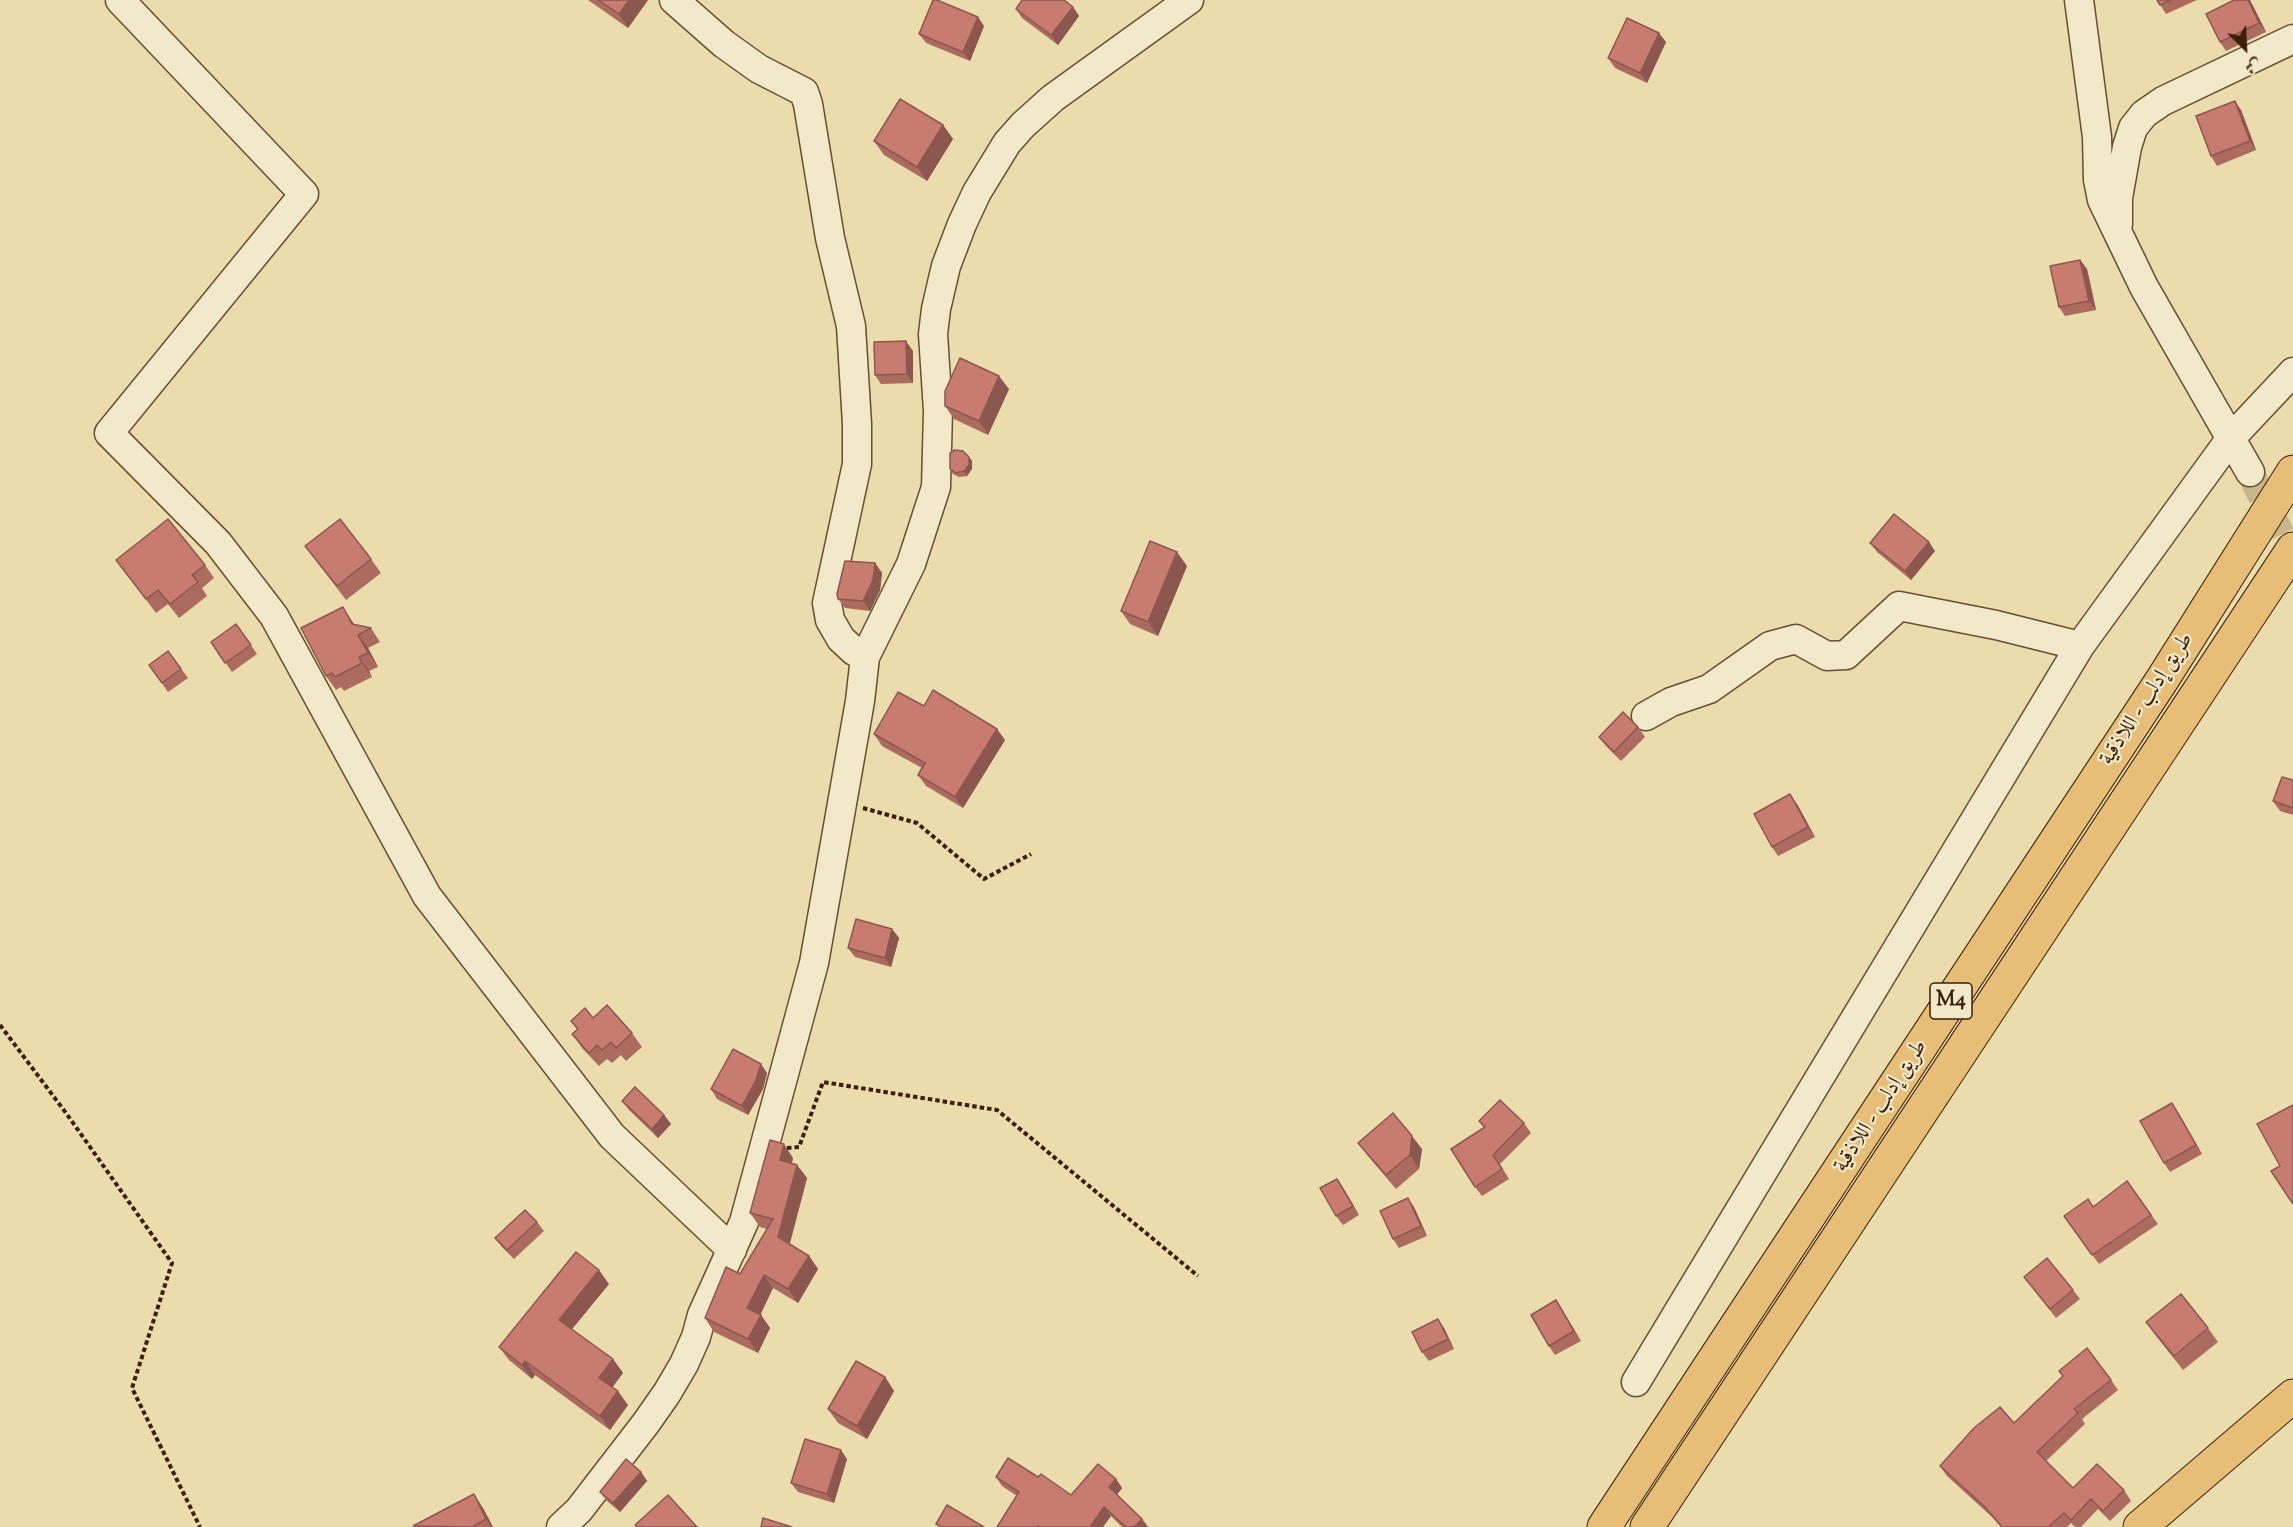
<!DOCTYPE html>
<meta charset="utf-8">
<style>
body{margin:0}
#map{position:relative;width:2293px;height:1527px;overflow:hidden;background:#ebdcae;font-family:"Sorts Mill Goudy",Amiri,serif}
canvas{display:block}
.north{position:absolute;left:2215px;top:18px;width:60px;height:60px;-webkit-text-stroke:4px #f2e8ca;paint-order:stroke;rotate:156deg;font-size:16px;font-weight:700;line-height:24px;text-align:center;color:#3d1e06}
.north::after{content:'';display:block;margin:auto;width:21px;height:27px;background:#3d1e06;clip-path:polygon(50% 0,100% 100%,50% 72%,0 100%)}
</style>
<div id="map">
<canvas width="2293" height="1527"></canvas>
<div class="north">ش</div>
</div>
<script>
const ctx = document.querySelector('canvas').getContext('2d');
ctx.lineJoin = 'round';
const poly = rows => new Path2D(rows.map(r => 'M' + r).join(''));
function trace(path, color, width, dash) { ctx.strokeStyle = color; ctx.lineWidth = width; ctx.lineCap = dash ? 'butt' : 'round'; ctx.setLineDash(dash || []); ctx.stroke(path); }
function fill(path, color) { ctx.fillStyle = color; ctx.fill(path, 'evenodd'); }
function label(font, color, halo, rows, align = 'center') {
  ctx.font = font + ' "Sorts Mill Goudy",Amiri,serif'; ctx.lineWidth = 4.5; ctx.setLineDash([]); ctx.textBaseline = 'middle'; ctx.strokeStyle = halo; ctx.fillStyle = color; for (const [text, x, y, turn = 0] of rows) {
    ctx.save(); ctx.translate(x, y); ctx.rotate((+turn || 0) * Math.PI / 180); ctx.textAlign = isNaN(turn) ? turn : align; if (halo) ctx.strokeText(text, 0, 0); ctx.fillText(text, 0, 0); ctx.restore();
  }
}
trace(poly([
 [2250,472,2293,559]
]), '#c8b68c', 28, [28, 14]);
const minor = poly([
 [120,0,304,194,109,433,218,543,274,616,427,896,612,1136,732,1250],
 [674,0,724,44,759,69,804,92,808,104,830,238,851,326,857,424,857,464,827,603,830,620,841,639,854,651,865,657],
 [2079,0,2097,137,2098,180,2102,200,2144,287,2250,472],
 [2118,224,2118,198,2127,147,2133,128,2144,114,2163,101,2293,39],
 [1646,716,1671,702,1709,689,1770,646,1796,639,1827,656,1846,655,1899,606,1996,625,2080,646],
 [1636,1382,2080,646,2231,438,2293,372],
 [561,1527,579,1510,646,1423,667,1393,684,1364,696,1337,702,1315,744,1222,814,963,860,701,865,657,911,564,936,487,938,411,933,334,936,309,946,266,962,224,977,192,1007,143,1023,125,1053,98,1189,0]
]);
const major = poly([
 [2140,1527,2293,1396]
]);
const highway = poly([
 [1604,1527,2162,680,2293,472],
 [1647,1527,2293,549]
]);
trace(minor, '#684e30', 31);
trace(major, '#3d1e06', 35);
trace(highway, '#3d1e06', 35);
trace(poly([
 [863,808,917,823,984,879,1031,854],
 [0,1025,66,1113,172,1263,132,1388,200,1527],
 [787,1148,799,1147,823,1082,997,1110,1198,1276]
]), '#3d1e06', 4, [4.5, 3]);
trace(minor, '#f2e8ca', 28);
trace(major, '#e6be77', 33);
trace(highway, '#e6be77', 33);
fill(poly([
 [588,0,648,0,628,28],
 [2157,0,2197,0,2166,14],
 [2252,4,2266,32,2226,51,2220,42],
 [1073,7,1079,16,1058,45,1022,18,1016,9],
 [984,26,970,61,926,43,919,34],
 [1666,42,1647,83,1615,68,1608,58],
 [2241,110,2256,150,2217,166,2211,156],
 [943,125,953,139,927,181,884,155,874,141],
 [2080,260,2087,269,2096,310,2065,316,2059,307],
 [913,351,913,383,881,384,875,375],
 [1009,389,988,435,954,419,945,406],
 [969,457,972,461,972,469,967,476,959,477,953,474,950,469],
 [1870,543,1935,551,1911,580,1877,552],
 [305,546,371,559,381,573,346,600],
 [116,560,205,565,214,578,202,588,207,596,179,618,168,604,156,613],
 [875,563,882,573,880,590,870,611,845,608,838,599],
 [1187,566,1158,636,1130,624,1121,611],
 [352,621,354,624,371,628,380,642,368,648,378,667,369,671,372,677,344,691,341,687,336,690,326,676],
 [236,624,257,654,232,672,211,642],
 [168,651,188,678,168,692,149,665],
 [924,706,1005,740,963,808,926,786,918,775,922,768,882,746,874,734],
 [1638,727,1645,737,1621,761,1606,746,1599,737],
 [2293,780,2293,815,2280,811,2273,801],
 [1797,804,1815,837,1778,856,1772,847],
 [892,929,899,938,891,967,855,957,848,948],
 [593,1018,632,1033,642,1047,626,1061,621,1055,612,1063,607,1059,599,1066,582,1048,572,1034,577,1029,571,1021],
 [767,1073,763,1089,748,1115,717,1099,711,1089],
 [622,1101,664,1115,671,1124,658,1138,629,1110],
 [2178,1112,2202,1154,2170,1172,2164,1163],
 [1479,1121,1524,1123,1531,1133,1500,1164,1509,1179,1482,1196,1475,1187,1484,1128],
 [1358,1143,1422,1149,1419,1169,1396,1189,1368,1156],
 [793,1158,792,1163,797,1165,807,1178,789,1244,809,1256,818,1269,798,1303,773,1288,760,1314,770,1328,758,1353,714,1332,705,1318,740,1274,767,1229,760,1227,750,1213],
 [2127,1181,2158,1224,2099,1264,2064,1216,2093,1207],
 [1343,1188,1359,1215,1343,1225,1336,1216],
 [1414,1207,1427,1236,1399,1248,1393,1239],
 [537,1222,544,1231,514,1259,502,1247,495,1238],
 [2024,1277,2073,1290,2080,1299,2056,1318],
 [609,1284,572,1329,613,1359,623,1373,612,1387,628,1405,610,1430,535,1375,532,1379,509,1360,499,1347],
 [1562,1310,1581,1341,1555,1355,1549,1346],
 [2146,1322,2208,1328,2218,1342,2183,1370,2156,1336],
 [1444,1328,1454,1349,1429,1361,1422,1352],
 [885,1377,894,1391,867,1439,838,1423,828,1409],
 [2111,1380,2118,1390,2082,1419,2085,1424,2046,1461,2073,1488,2124,1490,2131,1501,2110,1521,2098,1509,2081,1527,2075,1527,2071,1523,2067,1527,2001,1527,1992,1517,1947,1476,1940,1466,2014,1423],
 [847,1459,834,1503,798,1492,791,1483],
 [641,1472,647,1481,620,1512,607,1501,600,1492],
 [996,1477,1071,1495,1116,1479,1122,1488,1117,1495,1142,1519,1148,1527,1122,1527,1111,1516,1017,1496,1002,1486],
 [483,1508,493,1527,413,1527]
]), '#ac6b5f');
fill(poly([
 [629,0,648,0,628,28,619,14],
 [2248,0,2250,0,2266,32,2259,23],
 [1073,7,1079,16,1058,45,1051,35],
 [978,17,984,26,970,61,963,52],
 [1659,33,1666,42,1647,83,1640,73],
 [2235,101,2241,110,2256,150,2250,141],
 [943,125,953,139,927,181,917,167],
 [2080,260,2087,269,2096,310,2089,301],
 [906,341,913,351,913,383,907,374],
 [999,376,1009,389,988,435,979,421],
 [969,457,972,461,972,469,967,476,964,471],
 [1929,542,1935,551,1911,580,1905,571],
 [1177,552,1187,566,1158,636,1148,622],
 [875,563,882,573,880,590,870,611,863,601],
 [343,607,352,621,359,634,352,624],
 [358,635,368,648,378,667,368,653],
 [359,657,369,671,372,677,362,663],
 [997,729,1005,740,963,808,955,797],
 [1790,794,1797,804,1815,837,1808,827],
 [892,929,899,938,891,967,885,958],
 [761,1064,767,1073,763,1089,748,1115,742,1106],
 [2172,1103,2178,1112,2202,1154,2196,1145],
 [664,1115,671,1124,658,1138,652,1129],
 [1412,1136,1422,1149,1419,1169,1410,1155],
 [784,1144,793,1158,789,1174,780,1160],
 [797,1165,807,1178,788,1251,778,1237],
 [1337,1179,1343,1188,1359,1215,1353,1206],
 [1408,1198,1414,1207,1427,1236,1421,1226],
 [809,1256,818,1269,798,1303,788,1289],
 [599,1270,609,1284,568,1334,559,1320],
 [764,1275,773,1288,757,1322,747,1308],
 [1556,1300,1562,1310,1581,1341,1574,1331],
 [761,1315,770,1328,758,1353,748,1339],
 [1438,1319,1444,1328,1454,1349,1448,1339],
 [613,1359,623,1373,609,1392,599,1378],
 [525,1361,535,1375,532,1379,522,1365],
 [885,1377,894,1391,867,1439,857,1426],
 [618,1391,628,1405,610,1430,600,1416],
 [841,1450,847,1459,834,1503,827,1494],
 [641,1472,647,1481,620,1512,613,1503],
 [1116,1479,1122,1488,1115,1497,1109,1487],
 [474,1494,483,1508,493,1527,492,1527,486,1519],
 [1104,1507,1111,1516,1103,1527,1090,1527],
 [1142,1519,1148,1527,1134,1527]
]), '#8c574e');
const building = poly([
 [598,0,629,0,619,14,598,0],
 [933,0,937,0,978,17,963,52,919,34,933,0],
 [1022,0,1064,0,1073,7,1051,35,1016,9,1022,0],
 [2157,0,2171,0,2160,5,2157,0],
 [2234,0,2248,0,2259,23,2220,42,2206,14,2234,0],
 [1627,18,1659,33,1640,73,1608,58,1627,18],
 [900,99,943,125,917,167,874,141,900,99],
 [2235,101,2250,141,2211,156,2196,116,2235,101],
 [2080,260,2089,301,2059,307,2050,266,2080,260],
 [906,341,907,374,875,375,874,342,906,341],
 [960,358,999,376,979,421,945,406,945,391,960,358],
 [955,450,963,451,969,457,969,465,964,471,956,473,950,469,950,453,955,450],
 [1894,514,1929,542,1905,571,1870,543,1894,514],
 [168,519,205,565,192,575,198,582,170,604,158,590,146,599,116,560,168,519],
 [340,519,371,559,337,586,305,546,340,519],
 [1150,541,1177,552,1148,622,1121,611,1150,541],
 [845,561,875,563,873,580,863,601,838,599,837,594,845,561],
 [343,607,352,624,371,628,358,635,368,653,359,657,362,663,335,677,332,673,326,676,301,628,343,607],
 [236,624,251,645,225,663,211,642,236,624],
 [168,651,181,669,162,683,149,665,168,651],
 [933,690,997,729,955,797,918,775,925,763,874,734,898,692,924,706,933,690],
 [1623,712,1638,727,1614,752,1599,737,1623,712],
 [2282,777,2293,780,2293,808,2273,801,2282,777],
 [1790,794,1808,827,1772,847,1754,814,1790,794],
 [856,919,892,929,885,958,848,948,856,919],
 [607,1005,632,1033,616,1048,611,1042,602,1050,597,1045,589,1053,572,1034,578,1029,571,1021,585,1008,593,1018,607,1005],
 [733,1049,761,1064,756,1080,742,1106,711,1089,733,1049],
 [635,1087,664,1115,652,1129,622,1101,635,1087],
 [1500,1100,1524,1123,1493,1155,1502,1169,1475,1187,1451,1149,1485,1127,1479,1121,1500,1100],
 [2172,1103,2196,1145,2164,1163,2140,1121,2172,1103],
 [2293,1105,2293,1204,2271,1171,2280,1166,2257,1124,2293,1105],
 [1393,1113,1412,1136,1410,1155,1386,1175,1358,1143,1393,1113],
 [770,1140,784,1144,780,1160,797,1165,778,1237,809,1256,788,1289,764,1275,747,1308,761,1315,748,1339,705,1318,726,1267,740,1274,773,1219,750,1213,770,1140],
 [1337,1179,1353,1206,1336,1216,1320,1188,1337,1179],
 [2127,1181,2151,1215,2092,1255,2064,1216,2088,1199,2093,1207,2127,1181],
 [1408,1198,1421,1226,1393,1239,1380,1211,1408,1198],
 [525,1210,537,1222,507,1250,495,1238,525,1210],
 [576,1252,599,1270,559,1320,613,1359,599,1378,618,1391,600,1416,525,1361,522,1365,499,1347,576,1252],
 [2047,1258,2073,1290,2050,1309,2024,1277,2047,1258],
 [2181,1294,2208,1328,2174,1356,2146,1322,2181,1294],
 [1556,1300,1574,1331,1549,1346,1531,1315,1556,1300],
 [1438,1319,1448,1339,1422,1352,1412,1332,1438,1319],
 [2087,1348,2111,1380,2074,1409,2078,1413,2037,1452,2073,1488,2097,1464,2124,1490,2103,1511,2091,1499,2071,1520,2064,1513,2048,1527,2002,1527,1985,1507,1940,1466,1974,1428,2000,1407,2014,1423,2063,1376,2059,1371,2087,1348],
 [856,1361,885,1377,857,1426,828,1409,856,1361],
 [805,1439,841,1450,827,1494,791,1483,805,1439],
 [1008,1458,1038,1477,1041,1474,1071,1495,1098,1464,1116,1479,1109,1487,1142,1519,1134,1527,1126,1527,1104,1507,1090,1527,1040,1527,1038,1526,1037,1527,997,1527,1019,1492,996,1477,1008,1458],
 [626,1459,641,1472,613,1503,600,1492,626,1459],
 [474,1494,486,1519,472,1527,413,1526,474,1494],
 [668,1495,697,1527,637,1527,635,1525,668,1495],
 [947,1505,984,1527,941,1527,936,1524,947,1505],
 [763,1518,792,1527,761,1527,763,1518]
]);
fill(building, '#c87c6f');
trace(building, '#8c574e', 1.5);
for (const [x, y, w] of [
 [1951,1001,42]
]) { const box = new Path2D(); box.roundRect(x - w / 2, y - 18, w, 36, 4.5); ctx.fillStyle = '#f2e8ca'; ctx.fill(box); trace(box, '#3d1e06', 1.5); }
label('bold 21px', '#3d1e06', null, [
 ["M4",1951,1001]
]);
label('22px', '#3d1e06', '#f2e8ca', [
 ["طريق إدلب - اللاذقية",2148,700,-57],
 ["طريق إدلب - اللاذقية",1882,1107,-57]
]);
</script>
